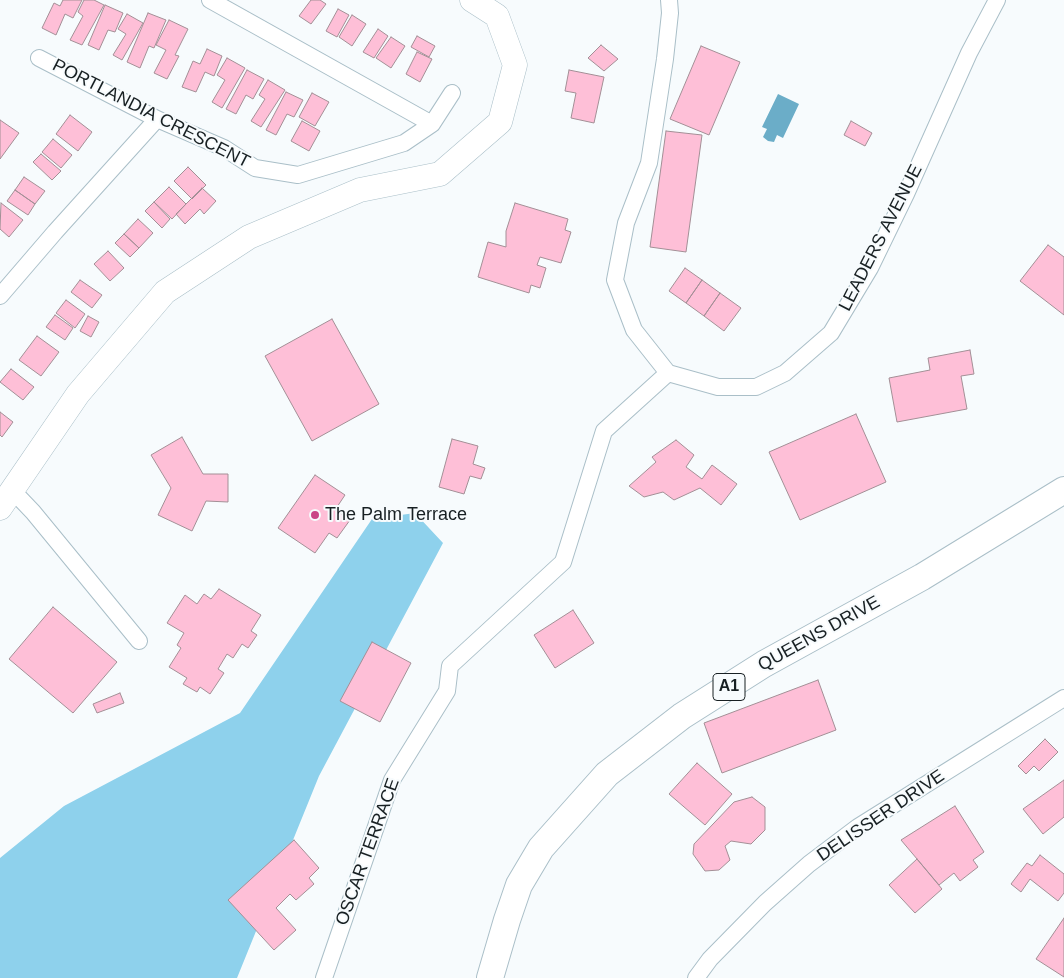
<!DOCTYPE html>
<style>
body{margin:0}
canvas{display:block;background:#f7fbfd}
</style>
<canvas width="1064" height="978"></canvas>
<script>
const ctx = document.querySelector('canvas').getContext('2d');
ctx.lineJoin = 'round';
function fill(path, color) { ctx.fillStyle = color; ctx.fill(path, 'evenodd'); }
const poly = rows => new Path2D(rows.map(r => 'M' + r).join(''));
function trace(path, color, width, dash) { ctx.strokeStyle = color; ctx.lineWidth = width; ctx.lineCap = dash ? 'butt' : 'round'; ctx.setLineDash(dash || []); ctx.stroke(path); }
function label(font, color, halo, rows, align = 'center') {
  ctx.font = font + ' Arial,sans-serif'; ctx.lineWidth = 4; ctx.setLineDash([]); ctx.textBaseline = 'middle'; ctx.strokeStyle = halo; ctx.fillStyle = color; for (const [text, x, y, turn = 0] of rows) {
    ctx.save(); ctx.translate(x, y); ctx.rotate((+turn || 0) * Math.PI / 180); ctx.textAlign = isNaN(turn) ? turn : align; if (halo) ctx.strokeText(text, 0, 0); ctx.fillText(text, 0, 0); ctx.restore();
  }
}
fill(poly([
 [415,513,443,543,319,776,237,978,0,978,0,858,64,806,240,713,372,519]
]), '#8ed1ec');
fill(poly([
 [778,94,799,104,783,138,777,135,774,142,768,141,763,137,767,129,762,127]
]), '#6badc8');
const building = poly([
 [63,0,82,0,73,18,65,14,56,35,42,28,54,3,60,6,63,0],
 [84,0,94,0,104,5,82,45,70,40,83,16,78,12,84,0],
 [311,0,320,0,326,4,311,24,299,16,311,0],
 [105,5,123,13,115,32,108,30,99,50,88,45,105,5],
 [338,9,349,15,337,37,326,31,338,9],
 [148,13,166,20,154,48,149,46,140,68,127,62,148,13],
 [127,14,143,23,122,60,113,55,126,34,118,29,127,14],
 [352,15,366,24,352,46,339,37,352,15],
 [169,20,188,29,175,55,179,56,167,79,154,73,166,50,156,45,169,20],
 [378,29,388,36,374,58,363,52,378,29],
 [417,36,435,46,429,57,411,47,417,36],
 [391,37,405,46,391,68,376,58,391,37],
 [601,45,618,59,604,71,588,58,601,45],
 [701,46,740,62,709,135,670,119,701,46],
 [207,49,222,56,214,76,205,72,196,92,182,87,193,61,200,64,207,49],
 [417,52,432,59,420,82,406,74,417,52],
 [227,58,245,68,222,108,212,102,225,80,217,75,227,58],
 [247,70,264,79,253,99,246,95,236,114,226,109,247,70],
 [569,70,604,77,594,123,571,118,576,93,565,91,569,70],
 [268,80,285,90,261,127,251,121,265,99,259,95,268,80],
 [286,92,303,100,294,117,287,114,276,135,266,130,286,92],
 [312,93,329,102,315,126,299,117,312,93],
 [70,115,92,132,78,151,56,134,70,115],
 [0,120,19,133,0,159,0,120],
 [302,121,320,131,309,151,291,141,302,121],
 [851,121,872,133,865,146,844,135,851,121],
 [666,131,702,135,686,252,650,247,666,131],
 [53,139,72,155,61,168,42,152,53,139],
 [41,154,61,171,52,180,33,162,41,154],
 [188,167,206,185,192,199,174,181,188,167],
 [24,177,45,191,35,204,15,190,24,177],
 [169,187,186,204,172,219,154,202,169,187],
 [202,188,216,201,204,214,200,209,185,224,176,214,202,188],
 [15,190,35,204,28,215,7,201,15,190],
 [154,202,170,219,162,228,145,211,154,202],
 [1,203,23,220,9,237,0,229,1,203],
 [515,203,568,219,565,230,571,232,561,263,540,257,537,265,546,268,540,288,531,285,529,293,478,277,488,242,506,247,506,231,515,203],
 [138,219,153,233,139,248,124,234,138,219],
 [124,234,139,248,130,257,115,243,124,234],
 [1048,245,1064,257,1064,315,1020,281,1048,245],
 [108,251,124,268,110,281,94,264,108,251],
 [685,268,702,280,686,303,669,291,685,268],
 [80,280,102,295,92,308,71,292,80,280],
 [702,280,720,293,704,316,686,303,702,280],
 [720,293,741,308,724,331,704,316,720,293],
 [66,300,85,314,75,328,56,313,66,300],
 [55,315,73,328,65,340,46,327,55,315],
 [88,316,99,322,91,337,80,331,88,316],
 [332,319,379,404,312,441,265,356,332,319],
 [37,336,59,352,41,376,19,360,37,336],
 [970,350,974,374,961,376,967,409,897,422,889,378,930,370,928,358,970,350],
 [11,369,34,387,23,400,0,382,11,369],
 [0,412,13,422,2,437,0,435,0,412],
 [856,414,886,482,800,520,769,452,856,414],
 [182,437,203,474,228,474,228,502,206,501,192,531,158,515,171,488,151,455,182,437],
 [452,439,478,446,473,464,485,468,481,479,470,476,464,494,439,487,452,439],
 [676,440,694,455,686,467,702,479,712,465,737,484,721,505,700,488,674,500,663,492,644,497,629,486,656,462,652,457,676,440],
 [315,475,345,495,335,510,350,520,337,538,329,533,315,553,278,528,315,475],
 [219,589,261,615,251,631,257,635,248,648,242,644,233,658,227,654,218,669,224,673,210,694,200,687,197,692,183,684,187,678,169,667,181,648,177,645,184,633,167,623,185,595,197,604,204,594,211,599,219,589],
 [53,607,117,662,73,713,9,659,53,607],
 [573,610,594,643,555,668,534,635,573,610],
 [372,642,411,663,380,722,340,701,372,642],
 [818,680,836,730,722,773,704,723,818,680],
 [120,693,124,703,97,713,93,704,120,693],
 [1045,739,1058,752,1039,771,1034,766,1026,774,1018,766,1045,739],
 [697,763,732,794,705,825,669,794,697,763],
 [1064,780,1064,817,1043,834,1023,809,1064,780],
 [752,797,765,807,765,830,751,844,731,841,725,846,730,860,719,870,705,871,693,854,694,844,734,802,752,797],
 [955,806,984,852,973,860,978,867,960,881,954,873,939,885,901,840,955,806],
 [294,840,319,868,309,878,314,884,296,900,290,894,276,908,296,930,274,950,228,900,294,840],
 [1040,855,1064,874,1064,893,1058,901,1030,879,1021,892,1011,884,1027,863,1032,866,1040,855],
 [917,859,942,889,915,913,889,885,917,859],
 [1064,918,1064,977,1036,959,1064,918]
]);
fill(building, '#febfd7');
trace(building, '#a38f96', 1);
const street = poly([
 [210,0,432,124],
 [669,0,670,13,665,59,649,163,626,223,615,280,634,330,668,373,718,387,756,387,785,373,831,333,870,268,906,194,969,53,997,0],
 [39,58,157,119,224,148,255,168,298,175,404,143,432,124,452,93],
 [0,296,55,232,157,119],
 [12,490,33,512,139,641],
 [324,978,392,780,447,691,450,666,563,562,604,431,668,373],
 [696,978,710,959,765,903,809,864,858,827,1064,698]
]);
const secondary = poly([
 [0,508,78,394,165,292,249,237,360,190,440,174,500,122,515,65,497,16,472,0]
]);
const primary = poly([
 [490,978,507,920,519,885,541,848,607,774,682,716,764,664,922,577,1064,490]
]);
trace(street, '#aabfc8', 18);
trace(secondary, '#aabfc8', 25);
trace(primary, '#aabfc8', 28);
trace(street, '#fff', 16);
trace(secondary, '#fff', 24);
trace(primary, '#fff', 26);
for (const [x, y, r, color] of [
 [315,515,5,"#ca4486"]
]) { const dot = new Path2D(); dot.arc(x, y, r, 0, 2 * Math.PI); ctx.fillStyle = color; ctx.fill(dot); trace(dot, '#f7fbfd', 2); }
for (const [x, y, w] of [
 [729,687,32]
]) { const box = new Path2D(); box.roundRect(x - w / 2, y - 13.5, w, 27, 4); ctx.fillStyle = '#f7fbfd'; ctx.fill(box); trace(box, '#182023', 1); }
label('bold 16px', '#182023', null, [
 ["A1",729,687]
]);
label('18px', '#182023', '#f7fbfd', [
 ["PORTLANDIA CRESCENT",151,114,27],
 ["LEADERS AVENUE",881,238,-63],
 ["QUEENS DRIVE",819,634,-29],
 ["DELISSER DRIVE",881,816,-34],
 ["OSCAR TERRACE",368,852,-70]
]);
label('18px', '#182023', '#f7fbfd', [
 ["The Palm Terrace",325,515]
], 'left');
</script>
